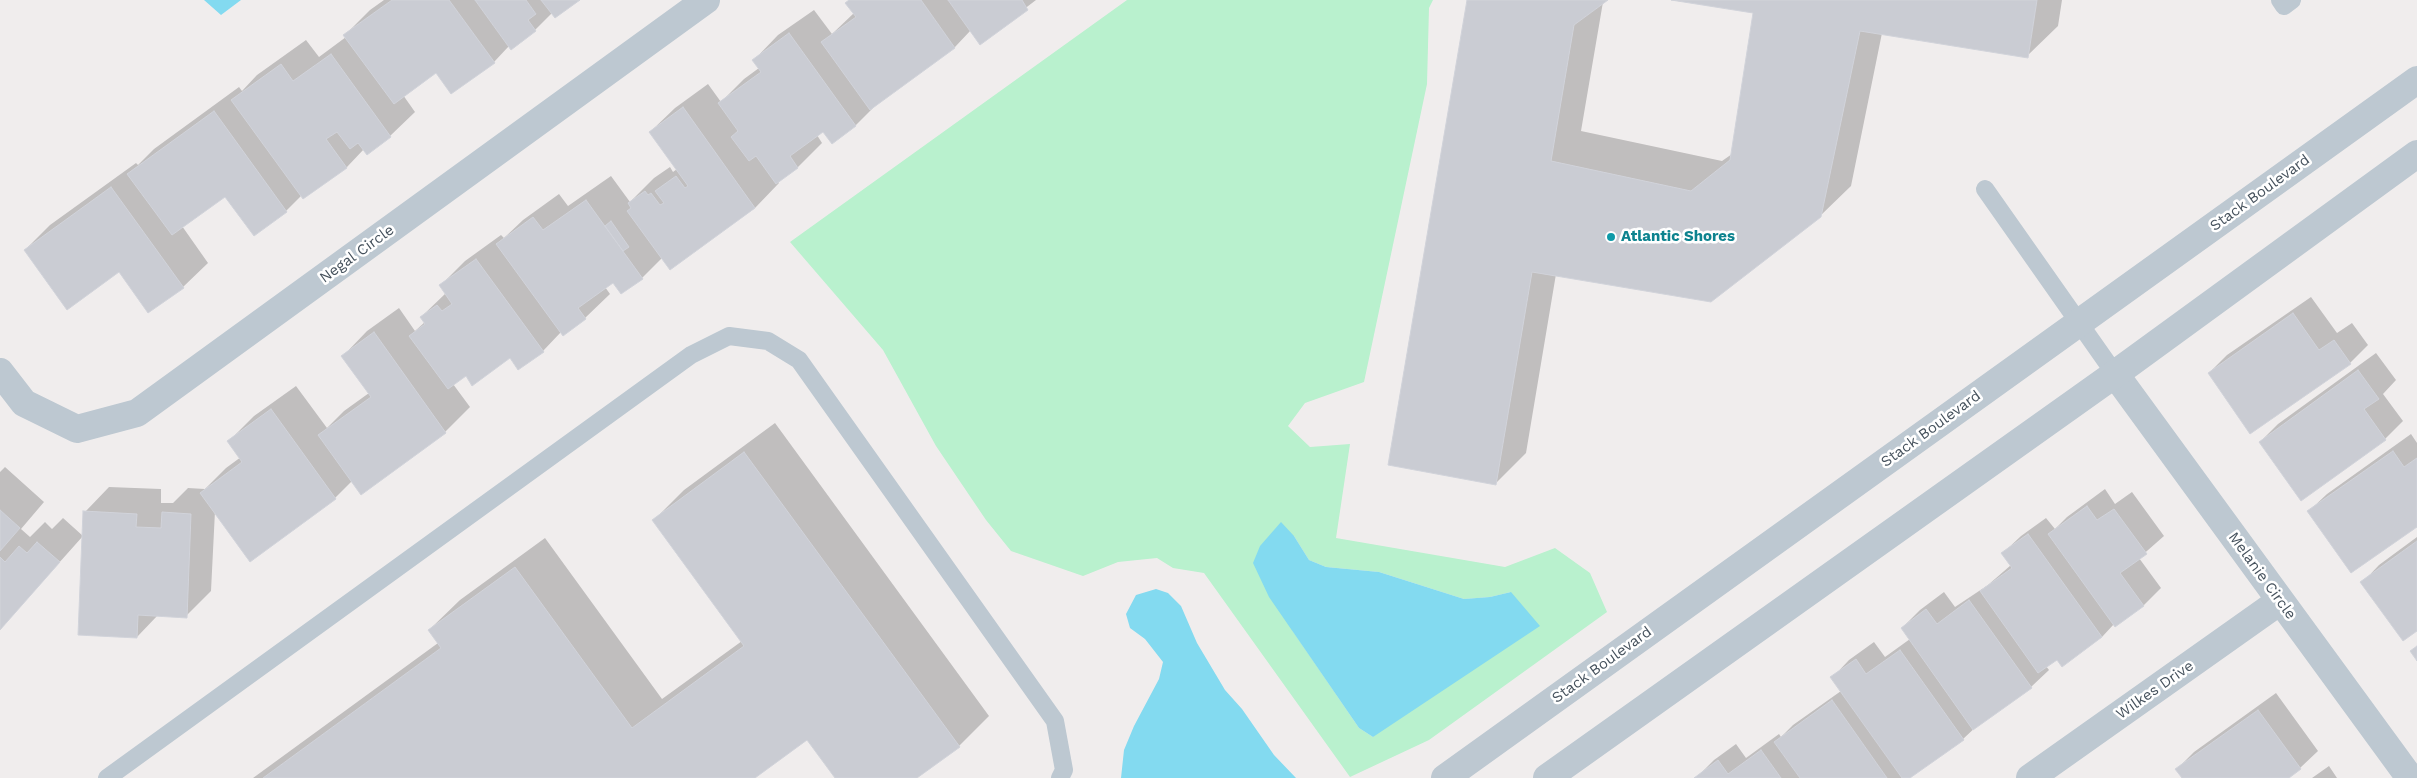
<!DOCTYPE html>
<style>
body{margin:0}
canvas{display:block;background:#f0eded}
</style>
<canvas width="2417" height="778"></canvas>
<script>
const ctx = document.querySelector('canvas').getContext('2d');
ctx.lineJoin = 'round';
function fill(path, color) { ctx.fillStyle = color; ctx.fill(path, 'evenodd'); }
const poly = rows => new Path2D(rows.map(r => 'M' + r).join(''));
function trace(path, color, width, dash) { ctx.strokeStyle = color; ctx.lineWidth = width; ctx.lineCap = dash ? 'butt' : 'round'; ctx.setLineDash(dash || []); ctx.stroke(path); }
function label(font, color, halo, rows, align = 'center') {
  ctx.font = font + ' "Work Sans",sans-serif'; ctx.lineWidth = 5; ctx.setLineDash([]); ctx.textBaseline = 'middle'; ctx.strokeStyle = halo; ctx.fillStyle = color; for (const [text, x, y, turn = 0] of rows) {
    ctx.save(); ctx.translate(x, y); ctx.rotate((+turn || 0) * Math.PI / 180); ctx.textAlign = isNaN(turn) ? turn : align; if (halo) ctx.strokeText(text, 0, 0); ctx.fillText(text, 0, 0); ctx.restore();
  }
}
fill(poly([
 [1127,0,1433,0,1429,8,1427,84,1364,382,1305,403,1288,426,1310,447,1350,444,1336,538,1505,567,1555,548,1590,573,1607,612,1429,740,1350,777,1204,573,1173,568,1157,558,1118,562,1083,576,1011,551,986,520,936,446,883,350,790,242],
 [1294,536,1309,560,1326,567,1379,572,1464,599,1490,597,1511,592,1373,737,1359,728,1292,630]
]), '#b9f1ce');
fill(poly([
 [204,0,241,0,221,15],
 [1281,522,1294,536,1309,560,1326,567,1379,572,1464,599,1490,597,1511,592,1540,626,1373,737,1359,728,1269,597,1253,563,1260,546],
 [1156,589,1168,593,1181,606,1197,643,1225,690,1242,709,1274,755,1296,778,1121,778,1124,750,1134,726,1159,679,1163,662,1145,639,1130,628,1126,614,1136,595]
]), '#83daf0');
fill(poly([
 [384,0,578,0,552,13,535,30,509,46,494,62,436,72,403,95,415,112,390,136,364,149,347,167,304,198,302,195,286,211,225,195,182,226,208,263,183,287,119,270,25,250,50,225,136,163,138,165,154,149,239,87,242,91,257,75,306,40,319,57,346,37,345,35,370,10],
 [849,0,1036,0,980,43,971,30,955,47,880,101,855,126,824,130,817,135,822,143,798,167,778,181,779,183,755,208,670,268,662,258,642,278,621,292,613,281,605,287,610,294,585,318,561,332,543,351,510,356,466,374,453,384,470,407,445,432,361,493,352,481,335,498,215,511,211,591,186,616,158,615,137,637,85,512,109,487,161,489,161,503,173,503,188,488,205,489,226,468,241,457,229,441,254,416,296,386,327,428,344,411,369,393,343,356,367,331,399,308,415,331,425,322,421,317,446,293,440,286,465,261,501,235,504,238,523,220,559,194,568,206,611,176,630,202,654,178,670,167,673,172,677,169,650,132,675,108,708,84,721,102,744,79,759,68,754,60,778,35,814,10,832,34,854,13],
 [1469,0,1606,0,1603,2,1581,131,1722,161,1732,154,1754,12,1678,0,2062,0,2058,26,2027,56,1882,33,1851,186,1820,216,1556,274,1526,453,1495,484],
 [2311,297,2337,333,2352,323,2368,345,2350,363,2209,373,2227,355],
 [2376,353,2396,380,2383,394,2403,421,2385,439,2302,499,2260,442,2278,424],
 [775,423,989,716,959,746,915,778,836,778,807,738,753,778,253,778,438,643,429,630,460,600,545,538,662,699,742,641,654,520,684,490],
 [2411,434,2417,443,2417,525,2309,511,2327,494],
 [5,467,44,502,21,529,30,537,45,522,52,529,63,518,83,536,0,629,0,472],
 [2105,489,2115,504,2132,492,2164,536,2139,558,2161,588,2144,605,2114,624,2102,637,2062,665,2057,659,2046,666,2049,670,2031,687,1978,725,1963,739,1908,778,1696,778,1714,760,1736,744,1746,758,1779,734,1781,737,1793,725,1841,691,1832,678,1849,660,1874,642,1885,657,1910,639,1902,628,1920,610,1944,592,1955,607,1988,585,2011,565,2003,553,2021,536,2046,518,2055,529,2067,517],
 [2417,537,2417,629,2362,583,2379,565],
 [2276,693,2318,751,2300,768,2287,778,2183,778,2177,769,2194,752],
 [2329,766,2337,778,2312,778]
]), '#0003');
const building = poly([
 [392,0,449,0,495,63,451,94,436,73,394,104,343,35,392,0],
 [475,0,526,0,536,14,528,20,536,31,511,50,475,0],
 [541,0,580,0,555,18,541,0],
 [849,0,921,0,955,48,870,110,821,42,856,17,845,3,849,0],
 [948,0,1022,0,1028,10,980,45,948,0],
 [1467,0,1608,0,1574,25,1551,161,1691,191,1730,160,1753,13,1671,0,2037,0,2028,58,1860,31,1821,217,1711,302,1532,272,1496,485,1388,465,1467,0],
 [789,33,856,126,832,144,823,132,790,156,798,168,776,184,756,156,749,161,731,137,738,131,718,103,761,72,752,60,789,33],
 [331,54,391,137,367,155,358,143,350,149,337,132,326,139,347,168,303,199,231,100,281,64,293,81,331,54],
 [683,107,755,208,670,270,627,211,631,208,628,203,645,191,648,195,651,193,660,205,664,203,655,191,676,176,685,188,688,186,649,132,683,107],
 [214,111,287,212,254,236,225,197,172,235,127,174,214,111],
 [111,187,184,288,148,313,119,272,67,310,24,250,111,187],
 [586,200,643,279,621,294,613,283,578,308,586,319,563,336,496,244,533,217,543,230,586,200],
 [611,221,629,247,623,251,605,226,611,221],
 [476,259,544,352,518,370,510,358,472,386,466,376,448,389,409,336,425,324,420,317,437,305,442,311,452,304,439,285,476,259],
 [2293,313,2319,350,2334,340,2351,364,2250,434,2208,373,2293,313],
 [374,332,446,433,361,495,318,435,371,397,341,356,374,332],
 [2358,370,2379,399,2364,409,2386,440,2301,501,2259,442,2358,370],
 [271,409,336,499,250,562,200,493,242,462,227,441,271,409],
 [2393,451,2404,467,2417,458,2417,527,2351,573,2307,511,2393,451],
 [744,452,960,747,917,778,835,778,807,740,755,778,263,778,441,648,428,630,515,567,632,728,744,646,652,520,744,452],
 [2087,506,2097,520,2114,509,2147,554,2120,573,2144,606,2115,627,2048,534,2087,506],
 [0,510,20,528,0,551,0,510],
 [83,511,137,514,136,527,161,528,162,512,191,514,187,618,138,615,137,638,78,635,83,511],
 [2028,534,2102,637,2062,667,2057,660,2038,673,1980,591,2012,568,2001,553,2028,534],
 [2417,541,2417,631,2403,641,2360,582,2417,541],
 [37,542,60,562,0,630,0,557,5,562,19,546,27,553,37,542],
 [1969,600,2032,688,1973,730,1901,628,1926,609,1937,624,1969,600],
 [2417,646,2417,661,2410,651,2417,646],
 [1900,650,1964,740,1910,778,1902,778,1830,677,1856,659,1866,674,1900,650],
 [1832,700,1887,778,1800,778,1774,742,1832,700],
 [2258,710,2301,769,2289,778,2182,778,2175,769,2258,710],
 [1761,750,1781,778,1694,778,1718,760,1728,774,1761,750]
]);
fill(building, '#caccd3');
trace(building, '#d1d3da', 1);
trace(poly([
 [2280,0,2284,6,2292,0],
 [1985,189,2115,374],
 [107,778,691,355,729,336,768,341,799,360,1055,721,1064,770,1060,778]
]), '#bdc8d1', 18);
trace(poly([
 [0,372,24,403,77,429,137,413,706,0],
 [2115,374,2410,778],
 [2030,778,2280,601]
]), '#bdc8d1', 28);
trace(poly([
 [1445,778,2417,80],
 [1547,778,2115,374,2417,154]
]), '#bdc8d1', 28);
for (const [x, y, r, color] of [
 [1611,237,5,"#0f9aa8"]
]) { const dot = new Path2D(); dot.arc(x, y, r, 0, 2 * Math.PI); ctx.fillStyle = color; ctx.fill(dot); trace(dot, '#fff', 2); }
label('15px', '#45515c', '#fff', [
 ["Stack Boulevard",2260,193,-36],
 ["Negal Circle",357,254,-36],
 ["Stack Boulevard",1931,429,-36],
 ["Melanie Circle",2262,576,54],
 ["Stack Boulevard",1602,665,-36],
 ["Wilkes Drive",2155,690,-35]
]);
label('bold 15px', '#0d838f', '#fff', [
 ["Atlantic Shores",1621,237]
], 'left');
</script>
